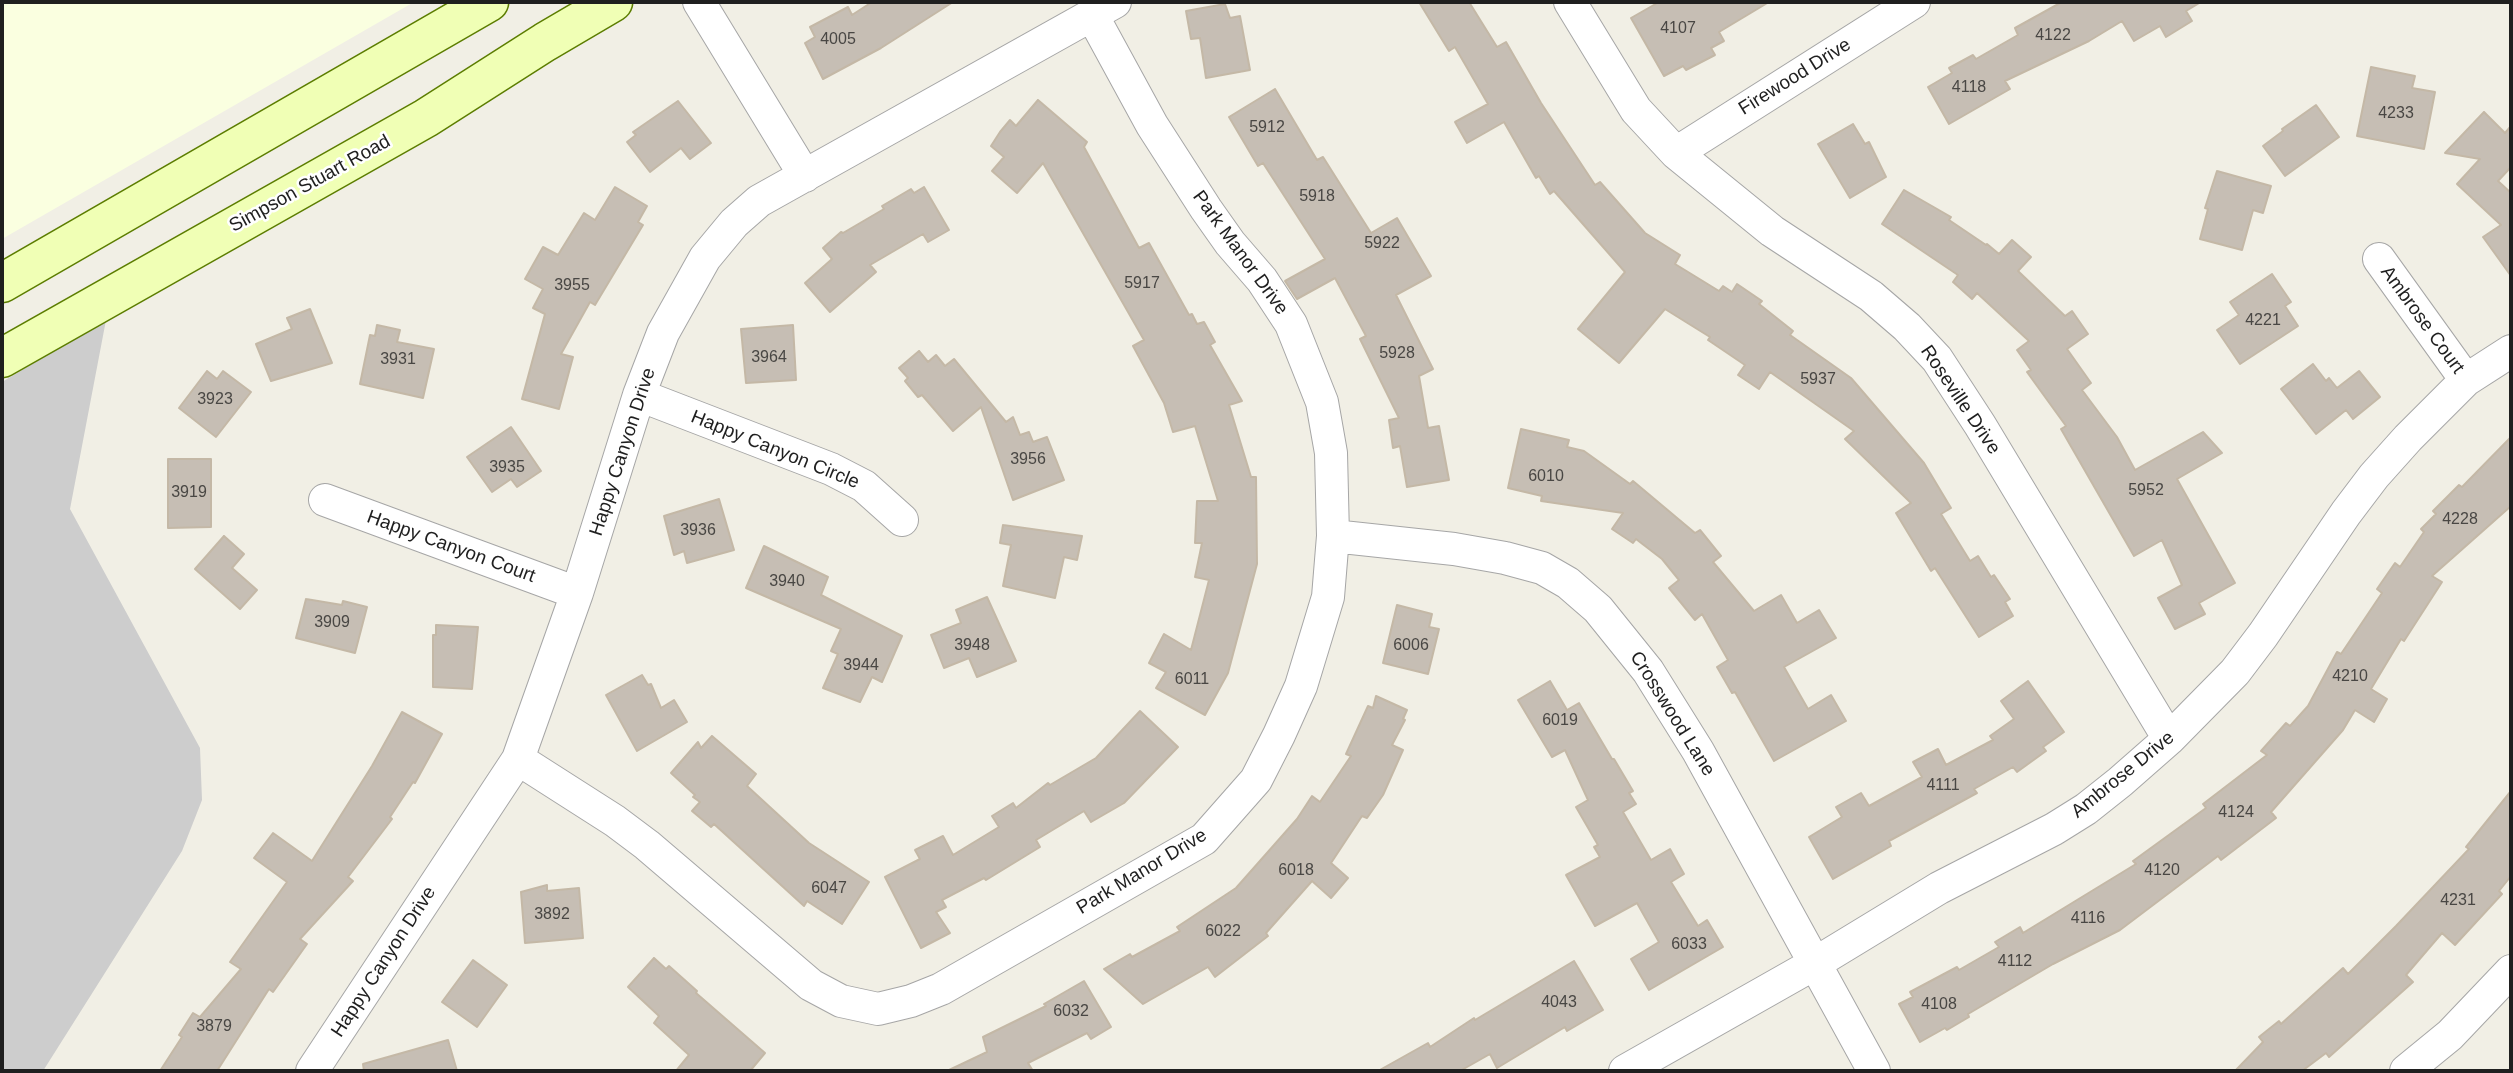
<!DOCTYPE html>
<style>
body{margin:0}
#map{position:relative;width:2513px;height:1073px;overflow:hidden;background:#f1efe5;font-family:Arial,sans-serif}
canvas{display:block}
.frame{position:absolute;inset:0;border:4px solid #1f1f1f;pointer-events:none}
</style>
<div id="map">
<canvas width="2513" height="1073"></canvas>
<div class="frame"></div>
</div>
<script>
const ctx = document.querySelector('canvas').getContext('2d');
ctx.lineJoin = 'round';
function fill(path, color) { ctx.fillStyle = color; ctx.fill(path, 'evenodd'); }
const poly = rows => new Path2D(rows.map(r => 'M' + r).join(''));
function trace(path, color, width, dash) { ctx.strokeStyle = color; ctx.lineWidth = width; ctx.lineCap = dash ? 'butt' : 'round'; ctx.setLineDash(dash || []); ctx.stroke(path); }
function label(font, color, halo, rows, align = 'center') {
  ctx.font = font + ' Arial,sans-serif'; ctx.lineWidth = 5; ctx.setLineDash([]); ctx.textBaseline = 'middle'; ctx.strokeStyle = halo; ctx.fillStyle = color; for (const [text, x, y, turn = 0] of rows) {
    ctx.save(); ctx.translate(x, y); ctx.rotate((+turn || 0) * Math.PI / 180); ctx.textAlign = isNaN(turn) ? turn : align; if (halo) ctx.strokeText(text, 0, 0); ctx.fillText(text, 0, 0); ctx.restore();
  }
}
fill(poly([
 [2,2,414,2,2,239]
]), '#faffe0');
fill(poly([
 [106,320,70,509,200,748,202,800,182,851,43,1071,2,1071,2,382]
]), '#cdcdcd');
const building = poly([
 [872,2,953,2,881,48,823,79,805,43,815,37,810,27,848,7,852,15,872,2],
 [1419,2,1469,2,1497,47,1506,42,1541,103,1595,185,1600,182,1645,233,1680,255,1675,264,1719,291,1723,286,1732,292,1737,284,1762,301,1759,304,1793,331,1790,335,1851,378,1924,463,1951,508,1941,514,1970,561,1978,556,1991,577,1994,575,2010,599,2005,602,2013,616,1979,637,1935,568,1931,571,1896,513,1911,503,1845,439,1854,431,1770,372,1759,389,1738,375,1745,365,1708,340,1710,337,1665,309,1619,363,1578,329,1625,272,1554,191,1550,194,1539,176,1536,178,1504,122,1467,143,1455,122,1488,104,1455,47,1449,51,1419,2],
 [1659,2,1769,2,1719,32,1724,41,1711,48,1715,55,1686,70,1683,66,1664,76,1631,18,1659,2],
 [2062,2,2201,2,2186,11,2192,21,2166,37,2160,26,2134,41,2122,21,2089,41,2005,81,2010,89,1949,124,1928,87,1952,73,1949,68,1973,55,1976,59,2018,35,2015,28,2062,2],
 [1225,4,1230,18,1240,16,1250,70,1206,78,1200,38,1191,39,1186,11,1225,4],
 [2371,67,2415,76,2412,88,2435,92,2424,149,2357,136,2371,67],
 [1275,89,1317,160,1323,157,1371,233,1397,218,1431,276,1396,295,1433,369,1419,376,1428,428,1439,426,1449,480,1407,487,1400,446,1393,448,1389,420,1399,418,1360,339,1366,336,1335,278,1297,299,1285,281,1325,259,1263,163,1258,166,1229,117,1275,89],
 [1038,100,1087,142,1084,147,1139,248,1149,243,1189,315,1192,314,1197,324,1204,322,1215,342,1210,345,1242,401,1229,405,1251,477,1256,477,1257,564,1228,673,1205,715,1156,688,1166,672,1149,663,1164,634,1191,650,1209,580,1195,577,1202,543,1195,543,1197,501,1218,501,1195,426,1173,432,1164,403,1133,346,1144,340,1043,163,1017,193,992,171,1004,157,991,146,1000,132,1010,120,1016,126,1038,100],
 [678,101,711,143,690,159,681,148,650,172,627,142,636,135,633,132,678,101],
 [2316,105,2339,137,2285,176,2263,146,2283,131,2282,129,2316,105],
 [2484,112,2505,133,2511,126,2511,167,2498,181,2511,193,2511,276,2483,237,2501,225,2457,184,2480,159,2445,153,2484,112],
 [1853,124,1865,144,1869,142,1886,177,1850,198,1818,144,1853,124],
 [2217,171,2271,186,2263,213,2253,210,2242,250,2200,239,2208,209,2205,208,2217,171],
 [615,187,647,206,638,222,643,225,595,305,590,302,561,354,573,357,559,409,522,399,545,314,533,308,543,289,525,279,543,247,558,255,584,213,595,220,615,187],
 [924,187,949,230,928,242,923,234,870,265,876,272,830,312,805,283,832,259,823,248,841,232,843,233,884,209,882,206,911,189,914,193,924,187],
 [1904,190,1951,217,1949,220,1986,245,1987,244,1999,254,2012,240,2031,257,2018,271,2065,316,2072,311,2088,334,2067,349,2091,383,2082,390,2117,437,2135,470,2203,432,2222,453,2177,479,2235,583,2199,603,2205,614,2175,629,2158,598,2182,585,2162,540,2134,556,2061,429,2066,426,2027,372,2031,370,2017,350,2029,341,1977,293,1972,299,1953,282,1958,275,1882,224,1904,190],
 [2272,274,2291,302,2285,306,2298,326,2240,364,2217,330,2239,315,2230,302,2272,274],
 [310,309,332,363,271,381,256,344,292,329,287,318,310,309],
 [377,325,400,330,397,342,434,349,423,398,360,384,370,335,375,336,377,325],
 [793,325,796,380,746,383,741,329,793,325],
 [919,351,928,362,936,355,945,366,954,359,1006,422,1013,417,1020,435,1029,432,1033,442,1047,437,1064,480,1013,500,981,407,953,431,922,395,918,397,905,381,908,378,899,368,919,351],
 [2313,364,2326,381,2329,378,2337,388,2359,371,2380,397,2353,419,2346,410,2316,434,2281,389,2313,364],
 [207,371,217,379,223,371,251,392,216,437,179,408,207,371],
 [511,427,541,471,517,487,511,479,492,492,467,457,511,427],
 [1521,429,1569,440,1567,447,1584,451,1630,484,1633,481,1695,533,1700,530,1721,556,1713,562,1754,611,1781,595,1797,623,1819,610,1836,638,1784,667,1808,709,1831,695,1846,721,1774,761,1735,692,1732,693,1717,667,1728,660,1702,614,1695,620,1669,588,1679,580,1662,559,1636,539,1633,543,1612,529,1623,513,1541,501,1542,496,1508,488,1521,429],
 [2511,437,2511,506,2432,576,2442,582,2404,641,2401,639,2371,689,2387,699,2374,722,2355,710,2343,730,2271,812,2276,818,2221,860,2218,856,2120,930,2053,964,1968,1014,1969,1017,1947,1030,1945,1028,1920,1042,1899,1004,1913,997,1910,992,1957,967,1959,970,1999,947,1995,942,2020,927,2023,933,2136,864,2133,861,2206,808,2203,804,2267,755,2261,751,2286,723,2290,726,2308,706,2337,652,2341,654,2382,593,2377,589,2395,563,2400,567,2424,532,2421,529,2436,514,2433,511,2459,485,2462,487,2511,437],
 [168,459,211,459,211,527,168,528,168,459],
 [719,499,734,550,687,563,684,551,674,555,664,516,719,499],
 [1003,525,1082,536,1077,560,1064,557,1055,598,1003,586,1011,545,1000,543,1003,525],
 [224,536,244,554,232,568,257,590,240,609,195,569,224,536],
 [764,546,828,577,821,595,902,636,882,682,872,677,860,702,823,688,838,654,831,651,841,629,746,588,764,546],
 [987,597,1016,661,977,677,969,658,944,668,931,635,961,623,956,610,987,597],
 [306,599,342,605,343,601,367,607,355,653,296,638,306,599],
 [1397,605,1432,614,1429,627,1439,629,1428,674,1383,663,1397,605],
 [436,625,478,627,472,689,433,687,433,635,436,635,436,625],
 [642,675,648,685,651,684,661,708,674,700,687,722,637,751,606,695,642,675],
 [1550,681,1567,710,1579,703,1612,759,1614,759,1633,791,1629,793,1636,804,1623,812,1651,860,1670,849,1684,874,1671,882,1698,926,1707,920,1723,947,1649,990,1631,959,1659,942,1637,903,1595,926,1566,875,1600,857,1594,847,1598,845,1576,807,1588,800,1565,750,1552,757,1518,700,1550,681],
 [2028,681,2064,732,2043,747,2046,751,2017,772,2013,767,1974,789,1977,793,1889,841,1891,846,1833,879,1809,837,1842,817,1836,807,1861,793,1869,806,1922,777,1913,762,1938,749,1946,765,1993,740,1990,736,2014,719,2001,701,2028,681],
 [1376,696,1407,710,1403,719,1405,720,1392,745,1403,750,1383,795,1367,818,1362,816,1331,863,1348,878,1331,898,1312,881,1266,933,1268,936,1215,977,1208,967,1143,1004,1104,969,1130,954,1132,957,1180,931,1177,927,1236,888,1297,819,1312,796,1320,802,1351,756,1346,754,1368,706,1373,708,1376,696],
 [1140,711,1178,747,1124,803,1091,822,1084,811,1036,840,1040,847,986,880,984,878,942,900,946,907,936,912,950,933,921,948,885,877,920,859,915,850,943,836,953,855,999,827,992,816,1013,803,1016,808,1048,783,1050,785,1096,758,1140,711],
 [402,712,442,734,415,783,413,782,390,817,392,819,348,877,353,881,300,939,307,944,273,992,269,989,217,1071,160,1071,182,1037,179,1035,193,1013,200,1017,241,969,230,962,287,882,254,858,273,833,312,861,372,766,402,712],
 [712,736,756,774,747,786,809,843,869,882,842,924,807,901,804,906,714,824,711,827,692,811,700,802,693,797,695,795,671,773,698,742,701,748,712,736],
 [2511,791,2511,876,2499,891,2502,894,2455,945,2442,933,2406,975,2413,982,2329,1057,2326,1053,2302,1071,2235,1071,2263,1042,2259,1037,2279,1021,2281,1024,2343,968,2348,974,2396,926,2469,849,2466,847,2511,791],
 [547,885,547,891,579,888,583,938,525,943,521,892,547,885],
 [654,958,666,969,669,966,697,991,696,993,765,1053,750,1071,676,1071,689,1055,654,1023,659,1016,628,987,654,958],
 [473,960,507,985,477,1027,442,1002,473,960],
 [1574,961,1603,1010,1567,1031,1565,1027,1497,1068,1490,1054,1460,1071,1378,1071,1428,1043,1430,1047,1474,1018,1475,1020,1574,961],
 [1084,981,1111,1027,1091,1039,1087,1033,1028,1063,1033,1071,947,1071,987,1052,983,1037,1046,1006,1044,1004,1084,981],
 [448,1040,457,1071,364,1071,363,1064,448,1040]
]);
fill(building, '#c6beb4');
trace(building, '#c4b8a6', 2);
const minor = poly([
 [699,2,805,176],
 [1570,2,1636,110,1676,153,1772,231,1871,296,1907,327,1937,359,1980,425,2169,739],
 [1676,153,1914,2],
 [2379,259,2466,380],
 [639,395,831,469,864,486,902,520],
 [325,500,577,593],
 [1333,536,1454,549,1505,558,1542,568,1568,583,1598,609,1648,671,1698,751,1874,1071],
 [518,759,615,821,647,845,811,985,841,1001,878,1009,911,1001,941,989,1204,839,1256,780,1279,735,1301,686,1328,597,1333,536,1331,453,1322,402,1291,324,1262,280,1230,243,1206,209,1152,125,1092,15],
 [312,1071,518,759,577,593,639,395,663,333,705,258,734,223,759,201,1115,2],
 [1625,1071,1814,964,1939,888,2054,829,2086,809,2120,782,2169,739,2235,672,2263,635,2346,513,2374,476,2408,438,2466,380,2511,351],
 [2406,1071,2450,1035,2511,971]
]);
const secondary = poly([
 [2,283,489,2],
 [2,358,426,118,545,42,613,2]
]);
trace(minor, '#a6a6a6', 34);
trace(secondary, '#5c7d00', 41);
trace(minor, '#fff', 32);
trace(secondary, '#f0ffb5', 38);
label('16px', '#494744', null, [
 ["4107",1678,29],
 ["4122",2053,36],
 ["4005",838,40],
 ["4118",1969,88],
 ["4233",2396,114],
 ["5912",1267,128],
 ["5918",1317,197],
 ["5922",1382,244],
 ["5917",1142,284],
 ["3955",572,286],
 ["4221",2263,321],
 ["5928",1397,354],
 ["3964",769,358],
 ["3931",398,360],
 ["5937",1818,380],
 ["3923",215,400],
 ["3956",1028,460],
 ["3935",507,468],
 ["6010",1546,477],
 ["5952",2146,491],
 ["3919",189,493],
 ["4228",2460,520],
 ["3936",698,531],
 ["3940",787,582],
 ["3909",332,623],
 ["3948",972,646],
 ["6006",1411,646],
 ["3944",861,666],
 ["4210",2350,677],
 ["6011",1192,680],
 ["6019",1560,721],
 ["4111",1943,786],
 ["4124",2236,813],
 ["6018",1296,871],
 ["4120",2162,871],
 ["6047",829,889],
 ["4231",2458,901],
 ["3892",552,915],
 ["4116",2088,919],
 ["6022",1223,932],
 ["6033",1689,945],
 ["4112",2015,962],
 ["4043",1559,1003],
 ["4108",1939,1005],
 ["6032",1071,1012],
 ["3879",214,1027]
]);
label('19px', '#1f1f1f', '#fff', [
 ["Firewood Drive",1795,77,-32],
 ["Simpson Stuart Road",310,184,-29],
 ["Park Manor Drive",1240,253,54],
 ["Ambrose Court",2422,320,54],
 ["Roseville Drive",1960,400,56],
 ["Happy Canyon Circle",775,450,22],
 ["Happy Canyon Drive",623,452,-72],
 ["Happy Canyon Court",451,547,20],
 ["Crosswood Lane",1672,714,58],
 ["Ambrose Drive",2123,775,-39],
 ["Park Manor Drive",1142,872,-31],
 ["Happy Canyon Drive",384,962,-57]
]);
</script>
